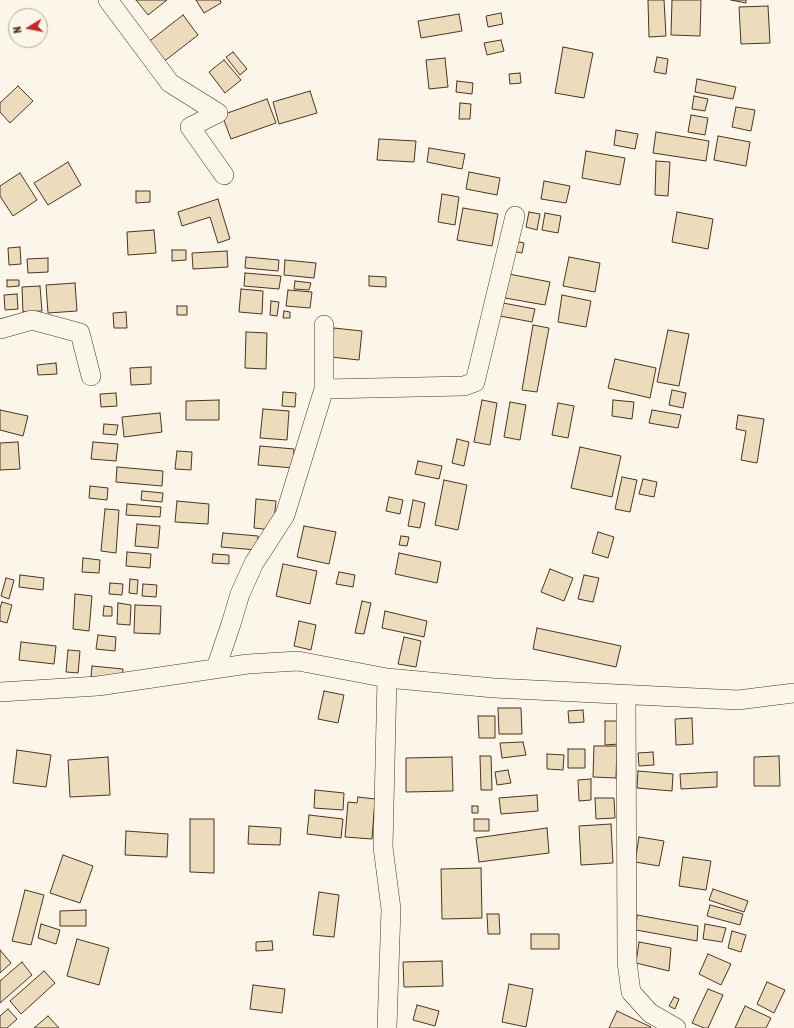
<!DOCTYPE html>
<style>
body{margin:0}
#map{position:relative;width:794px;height:1028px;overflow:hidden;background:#fbf6e9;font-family:"Asap Condensed",sans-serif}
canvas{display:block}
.north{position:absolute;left:8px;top:8px;width:40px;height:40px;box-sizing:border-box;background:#fbf6e9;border:1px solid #b4a999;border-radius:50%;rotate:260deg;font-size:11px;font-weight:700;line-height:16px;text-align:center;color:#4a3520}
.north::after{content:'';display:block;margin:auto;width:14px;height:18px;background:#c62828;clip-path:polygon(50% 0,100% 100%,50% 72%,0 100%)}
</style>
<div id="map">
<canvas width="794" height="1028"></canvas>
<div class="north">N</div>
</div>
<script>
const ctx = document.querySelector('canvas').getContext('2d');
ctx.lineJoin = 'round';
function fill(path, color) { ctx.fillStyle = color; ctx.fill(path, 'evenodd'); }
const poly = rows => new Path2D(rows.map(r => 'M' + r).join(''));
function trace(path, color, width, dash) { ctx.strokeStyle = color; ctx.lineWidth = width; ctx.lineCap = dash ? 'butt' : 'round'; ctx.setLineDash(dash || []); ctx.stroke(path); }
const building = poly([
 [136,0,167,0,148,15,136,0],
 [196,0,220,0,221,3,204,13,196,0],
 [648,0,664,0,666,36,649,37,648,0],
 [672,0,701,0,700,36,671,35,672,0],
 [731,0,746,0,746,3,731,0],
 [768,6,770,43,741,44,739,7,768,6],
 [501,13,503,24,488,27,486,16,501,13],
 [459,14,462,31,421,38,418,21,459,14],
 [183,15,198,35,162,63,147,43,183,15],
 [501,40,504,51,487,55,484,43,501,40],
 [563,47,593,53,584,98,555,93,563,47],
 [233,52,247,69,240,75,226,57,233,52],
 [657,57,668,59,666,74,654,72,657,57],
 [445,58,448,87,429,89,426,60,445,58],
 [224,60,241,80,225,93,209,72,224,60],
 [520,73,521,83,510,84,509,74,520,73],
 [697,79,736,87,733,99,695,92,697,79],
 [457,81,473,83,472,94,456,92,457,81],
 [18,86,33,101,10,123,0,112,0,103,18,86],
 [310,91,317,113,279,124,273,102,310,91],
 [694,96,708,99,705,111,692,109,694,96],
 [267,99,276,123,231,139,222,115,267,99],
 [460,103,471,104,470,119,459,119,460,103],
 [736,107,755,110,751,131,732,127,736,107],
 [691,115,708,118,705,135,688,132,691,115],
 [616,130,638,134,635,149,614,145,616,130],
 [656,132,709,141,706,161,653,153,656,132],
 [718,136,750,142,746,166,714,160,718,136],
 [379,139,416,141,414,162,377,160,379,139],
 [429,148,465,154,462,169,427,162,429,148],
 [586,151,625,158,620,185,582,178,586,151],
 [656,161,670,162,668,196,655,195,656,161],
 [68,162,81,185,48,205,34,183,68,162],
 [469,172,500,178,497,195,466,189,469,172],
 [20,173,37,200,13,216,0,196,0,186,20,173],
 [544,181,570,186,566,203,541,199,544,181],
 [136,191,150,191,150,202,136,203,136,191],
 [442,194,459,197,455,225,438,222,442,194],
 [218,199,230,239,218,243,210,217,182,226,178,212,218,199],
 [463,208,498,214,492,246,457,240,463,208],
 [529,212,540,214,537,230,526,227,529,212],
 [677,212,713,219,708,249,672,242,677,212],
 [545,213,561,216,558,233,542,230,545,213],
 [154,230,156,253,128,255,127,232,154,230],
 [515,241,524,243,522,253,512,251,515,241],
 [20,247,21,264,9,265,8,248,20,247],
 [172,250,186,250,186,260,172,261,172,250],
 [227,251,228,267,193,269,192,253,227,251],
 [246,257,279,260,278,271,245,268,246,257],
 [569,257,600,263,595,292,563,286,569,257],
 [48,258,48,272,28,273,27,259,48,258],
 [285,260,316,263,314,278,284,275,285,260],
 [245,273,281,276,279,289,244,286,245,273],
 [509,274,550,282,545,305,505,298,509,274],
 [369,276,386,277,386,287,369,286,369,276],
 [7,280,19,280,19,286,7,287,7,280],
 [295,281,311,283,309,290,294,289,295,281],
 [75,283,77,311,48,313,46,285,75,283],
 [40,286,42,311,23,312,22,287,40,286],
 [241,289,263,291,262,314,239,312,241,289],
 [288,290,312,292,310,308,286,306,288,290],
 [17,294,18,309,5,310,4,295,17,294],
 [562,295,591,301,586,327,558,322,562,295],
 [271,301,279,302,277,316,270,315,271,301],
 [503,303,535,309,532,322,500,316,503,303],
 [177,306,187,306,187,315,177,315,177,306],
 [284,311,290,312,290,318,283,318,284,311],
 [126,312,127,328,114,328,113,313,126,312],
 [533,325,549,328,537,392,522,390,533,325],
 [334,328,362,331,359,360,331,357,334,328],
 [668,330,689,334,679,386,657,382,668,330],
 [246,332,267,333,266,369,245,368,246,332],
 [615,359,656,368,650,398,608,388,615,359],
 [56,363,57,374,38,375,37,365,56,363],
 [151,367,151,384,131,385,130,368,151,367],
 [672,390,686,393,683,408,669,405,672,390],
 [283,392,296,393,295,407,282,406,283,392],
 [116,393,117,406,101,407,100,394,116,393],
 [219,400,219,420,186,420,186,401,219,400],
 [482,400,497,403,490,445,474,442,482,400],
 [613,400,634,402,632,419,612,416,613,400],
 [510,402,526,405,520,440,504,437,510,402],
 [558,403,574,406,568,438,552,435,558,403],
 [263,409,289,411,287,440,260,438,263,409],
 [0,410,28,416,23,436,0,430,0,410],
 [652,410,681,415,678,428,649,423,652,410],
 [160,413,162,432,124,437,122,417,160,413],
 [738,415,764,419,757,463,741,460,746,431,736,429,738,415],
 [104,424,118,425,116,435,103,434,104,424],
 [457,439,469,442,464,466,452,463,457,439],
 [18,442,20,469,0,470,0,443,18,442],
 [93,442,118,444,116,461,91,459,93,442],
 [260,446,294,449,293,468,258,465,260,446],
 [580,447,621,456,612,497,571,488,580,447],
 [177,451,192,452,191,470,175,469,177,451],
 [418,461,442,466,439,479,415,474,418,461],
 [117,467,163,471,162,486,116,482,117,467],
 [622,477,637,480,630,512,615,509,622,477],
 [643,479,657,482,654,497,639,494,643,479],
 [444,480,467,485,458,530,435,525,444,480],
 [90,486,108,488,107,500,89,498,90,486],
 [142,491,163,493,162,502,141,500,142,491],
 [389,497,403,500,400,514,386,511,389,497],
 [256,499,276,501,273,530,254,528,256,499],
 [413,500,425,503,420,528,408,526,413,500],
 [177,501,209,504,208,524,175,522,177,501],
 [127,504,161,507,160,517,126,515,127,504],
 [105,509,119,510,116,553,101,551,105,509],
 [137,524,160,526,158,548,135,546,137,524],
 [304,526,336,532,329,564,297,557,304,526],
 [598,532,614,537,608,558,592,553,598,532],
 [223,533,258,536,257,550,221,547,223,533],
 [401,536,409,537,407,546,399,545,401,536],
 [127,552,151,554,150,568,126,566,127,552],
 [399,553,441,562,437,583,395,574,399,553],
 [213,554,229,555,229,564,212,563,213,554],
 [83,558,100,560,99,573,82,572,83,558],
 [283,564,317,571,310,604,276,596,283,564],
 [550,569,573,578,564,601,541,592,550,569],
 [339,572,355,575,353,587,336,584,339,572],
 [20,575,44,578,43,590,19,587,20,575],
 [584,575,599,578,593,602,578,599,584,575],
 [6,578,14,580,9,599,1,596,6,578],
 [130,579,138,580,137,594,129,593,130,579],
 [110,583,123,584,122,595,109,594,110,583],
 [143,584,157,585,156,597,142,596,143,584],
 [75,594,92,596,89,631,73,629,75,594],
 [362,601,371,603,364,634,355,633,362,601],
 [2,602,12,605,7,623,0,621,0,608,2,602],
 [118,603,131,605,130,625,117,624,118,603],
 [135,605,161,606,160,634,134,633,135,605],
 [104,606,112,607,112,616,103,616,104,606],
 [385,611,427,621,424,637,382,628,385,611],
 [299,621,316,625,311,650,294,646,299,621],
 [537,628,621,646,616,667,533,649,537,628],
 [98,635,116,637,115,651,96,649,98,635],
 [404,637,421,641,416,667,398,664,404,637],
 [21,642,56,646,54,664,19,660,21,642],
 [68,650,80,651,78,673,66,672,68,650],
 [92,666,123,669,122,680,91,677,92,666],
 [324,691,344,695,338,723,318,719,324,691],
 [498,708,521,708,522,734,499,734,498,708],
 [583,710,584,722,569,723,568,711,583,710],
 [478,716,495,716,495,738,479,738,478,716],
 [692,718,693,744,676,745,675,719,692,718],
 [605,721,618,721,619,744,605,745,605,721],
 [523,742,526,755,502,758,500,743,523,742],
 [594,746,617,746,616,778,593,777,594,746],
 [568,749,585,749,585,768,568,768,568,749],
 [17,750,51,755,46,787,13,783,17,750],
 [653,752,654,765,639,766,638,753,653,752],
 [547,754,564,755,563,770,547,769,547,754],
 [480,756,491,756,492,790,481,790,480,756],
 [779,756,780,786,754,786,754,757,779,756],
 [108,757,110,795,70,797,68,760,108,757],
 [452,757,453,791,406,792,406,758,452,757],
 [508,770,511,783,497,785,495,772,508,770],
 [638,771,673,774,672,791,637,788,638,771],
 [717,772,717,787,681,789,680,774,717,772],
 [591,779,591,800,579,801,578,780,591,779],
 [315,790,344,793,343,810,314,808,315,790],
 [537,795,538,811,501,814,499,798,537,795],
 [358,797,375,799,372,839,345,837,348,802,357,803,358,797],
 [595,798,614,798,615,818,596,819,595,798],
 [472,806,478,806,478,813,472,813,472,806],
 [309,815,343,819,341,838,307,834,309,815],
 [190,819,214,819,214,873,190,872,190,819],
 [474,819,489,819,489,831,474,831,474,819],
 [611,824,613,863,581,865,579,826,611,824],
 [249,826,281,828,280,845,248,844,249,826],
 [547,828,549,853,479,862,476,838,547,828],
 [126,831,168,834,167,857,125,855,126,831],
 [639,837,664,841,659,866,635,862,639,837],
 [63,855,93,866,80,903,50,893,63,855],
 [683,857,711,861,706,890,679,886,683,857],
 [481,868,482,918,442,919,441,869,481,868],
 [713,889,748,901,744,912,709,900,713,889],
 [25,890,44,895,31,945,12,941,25,890],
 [319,892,339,895,334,937,313,935,319,892],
 [710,905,743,914,740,925,707,916,710,905],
 [86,910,86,926,60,926,60,911,86,910],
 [487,914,499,914,500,934,488,934,487,914],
 [637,915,698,926,697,941,636,930,637,915],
 [41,924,60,930,56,944,38,938,41,924],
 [705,924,726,928,722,942,703,939,705,924],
 [732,931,746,935,741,952,728,948,732,931],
 [531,934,559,934,559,949,531,949,531,934],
 [77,939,109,948,99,985,67,976,77,939],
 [272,941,273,950,256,951,256,942,272,941],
 [639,942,671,948,669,971,636,963,639,942],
 [0,950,11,963,0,973,0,950],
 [708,954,731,964,721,985,699,974,708,954],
 [442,961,443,986,404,987,403,962,442,961],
 [22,962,32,975,0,1003,0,981,22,962],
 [44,971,55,983,21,1014,10,1001,44,971],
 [767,982,785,990,774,1013,757,1004,767,982],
 [509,984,533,989,526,1027,502,1022,509,984],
 [253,985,285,989,282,1013,250,1009,253,985],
 [708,989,723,995,708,1028,704,1028,692,1023,708,989],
 [674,997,679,999,675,1009,669,1006,674,997],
 [417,1005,439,1011,435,1026,413,1020,417,1005],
 [745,1006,771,1018,766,1028,735,1028,745,1006],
 [8,1009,17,1019,7,1028,0,1028,0,1016,8,1009],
 [617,1011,651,1027,650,1028,609,1028,617,1011],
 [48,1016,59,1028,34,1028,48,1016]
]);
fill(building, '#ecdcbc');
trace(building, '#4a3520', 1);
const minor = poly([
 [108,0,170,83,218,113,190,127,224,175],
 [0,329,32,320,80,333,91,376],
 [324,389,464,386,475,382,515,216],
 [216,668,231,624,240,594,254,563,285,515,324,389,324,325],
 [0,692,98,686,248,664,298,661,387,678,494,688,738,700,794,693],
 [626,695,627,962,631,992,650,1013,676,1028],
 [387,1028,391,909,383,847,387,678]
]);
trace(minor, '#4a3520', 20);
trace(minor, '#fbf6e9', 19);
</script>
